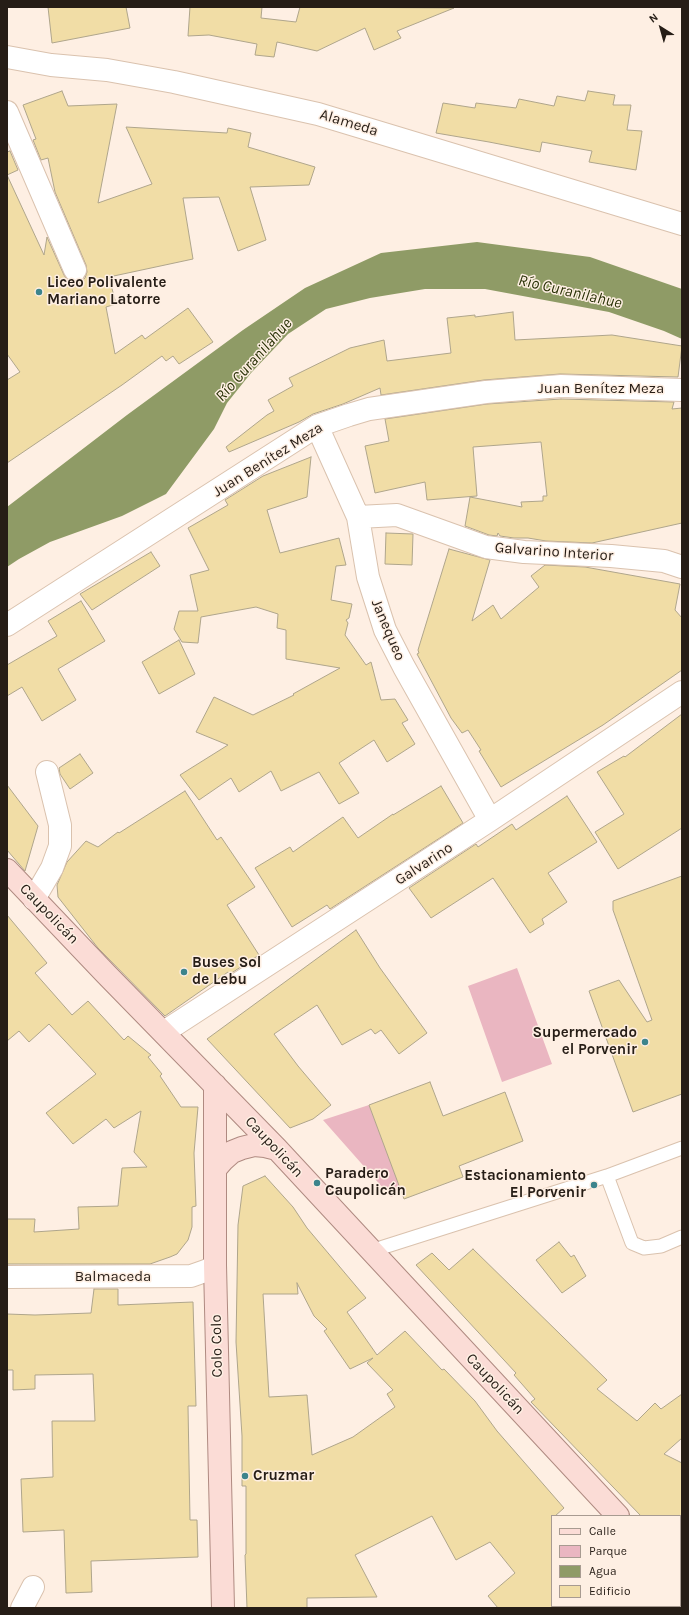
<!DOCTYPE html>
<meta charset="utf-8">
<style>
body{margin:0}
#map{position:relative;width:689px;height:1615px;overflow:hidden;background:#feefe3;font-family:Karla,sans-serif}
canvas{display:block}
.frame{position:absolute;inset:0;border:8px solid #261d16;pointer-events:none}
.legend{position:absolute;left:551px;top:1515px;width:130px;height:92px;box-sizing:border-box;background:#feefe3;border:1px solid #a89b91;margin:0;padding:5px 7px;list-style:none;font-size:12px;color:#261d16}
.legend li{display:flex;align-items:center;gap:8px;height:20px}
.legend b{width:20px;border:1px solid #a89b91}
.north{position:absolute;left:641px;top:8px;width:40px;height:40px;-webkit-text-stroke:3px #feefe3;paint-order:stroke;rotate:323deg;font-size:11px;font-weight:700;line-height:16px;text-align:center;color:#261d16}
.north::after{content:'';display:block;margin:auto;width:14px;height:18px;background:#261d16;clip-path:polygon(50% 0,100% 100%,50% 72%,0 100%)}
</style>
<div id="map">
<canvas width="689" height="1615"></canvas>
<div class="frame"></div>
<ul class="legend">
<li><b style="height:5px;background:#fbdcd6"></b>Calle</li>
<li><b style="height:11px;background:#eab6c1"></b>Parque</li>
<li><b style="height:11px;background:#8f9b66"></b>Agua</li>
<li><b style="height:11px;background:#f1dda6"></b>Edificio</li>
</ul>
<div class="north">N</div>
</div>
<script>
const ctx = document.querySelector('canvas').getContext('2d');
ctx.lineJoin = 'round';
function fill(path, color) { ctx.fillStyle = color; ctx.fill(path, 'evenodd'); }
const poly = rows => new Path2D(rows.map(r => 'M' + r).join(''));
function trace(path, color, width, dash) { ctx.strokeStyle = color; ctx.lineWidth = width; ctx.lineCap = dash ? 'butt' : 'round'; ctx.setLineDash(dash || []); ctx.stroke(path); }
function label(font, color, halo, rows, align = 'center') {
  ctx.font = font + ' Karla,sans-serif'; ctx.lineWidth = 3; ctx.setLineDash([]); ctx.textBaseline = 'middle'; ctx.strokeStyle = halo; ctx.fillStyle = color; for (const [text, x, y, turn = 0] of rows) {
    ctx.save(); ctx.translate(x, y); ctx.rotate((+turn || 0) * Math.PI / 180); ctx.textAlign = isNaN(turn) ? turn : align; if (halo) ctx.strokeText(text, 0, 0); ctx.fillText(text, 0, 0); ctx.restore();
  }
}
fill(poly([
 [517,968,552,1064,502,1082,468,986],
 [369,1105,402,1192,391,1197,323,1120]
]), '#eab6c1');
fill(poly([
 [477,242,590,257,682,289,682,339,664,331,609,312,485,289,425,289,370,298,326,309,288,334,251,373,227,403,214,429,166,494,122,516,50,542,19,559,7,567,7,507,127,415,243,330,305,288,381,253]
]), '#8f9b66');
const building = poly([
 [48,7,126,7,130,28,52,43,48,7],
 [190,7,262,7,261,18,296,22,300,7,454,8,397,31,401,38,374,50,365,28,317,51,277,42,274,57,255,55,257,44,209,35,188,36,190,7],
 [62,91,68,106,117,104,98,203,152,184,126,127,227,133,228,128,251,133,248,147,315,167,309,185,250,187,266,240,238,251,219,197,183,198,193,259,109,277,116,304,106,307,115,354,142,335,145,339,188,308,213,342,179,364,173,356,166,361,162,356,122,385,7,463,7,380,20,372,7,354,7,175,44,255,47,237,64,275,67,280,73,282,80,282,85,278,87,272,86,265,55,192,48,158,41,160,33,140,36,139,23,105,62,91],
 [588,91,615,95,613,105,631,105,627,130,642,131,636,170,589,162,592,151,542,142,540,152,489,142,436,133,443,103,475,108,476,103,516,108,519,99,554,106,557,96,585,101,588,91],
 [10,151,18,170,7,175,7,152,10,151],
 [513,312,515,340,612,335,682,346,678,377,560,374,484,380,381,395,380,388,343,404,313,414,299,422,229,452,226,447,267,415,274,411,268,400,293,386,289,378,350,348,384,340,387,361,451,353,447,318,475,315,475,317,513,312],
 [561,399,674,402,672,409,682,408,682,523,592,543,546,541,528,538,514,538,500,536,498,533,497,536,489,535,465,526,470,497,522,507,521,502,543,501,543,496,547,496,541,442,473,447,477,496,427,500,425,482,375,493,365,446,389,441,385,419,487,404,561,399],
 [311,457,307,497,267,510,280,553,339,538,346,565,336,566,331,600,352,604,349,618,346,620,348,623,345,635,366,665,371,662,381,700,395,699,408,720,402,723,415,744,387,762,374,740,339,763,359,793,339,804,319,772,281,791,271,771,239,792,231,778,199,800,180,775,228,745,196,732,214,697,253,715,294,695,293,694,340,668,286,659,286,630,277,628,278,614,256,607,201,617,198,643,182,642,174,629,179,611,198,611,190,575,209,570,188,528,228,505,225,500,263,476,311,457],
 [386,533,413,534,412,565,385,564,386,533],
 [449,549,490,560,472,621,493,605,501,619,539,587,531,576,545,565,585,567,680,584,675,610,682,618,682,670,603,725,501,787,479,751,481,750,468,730,462,733,451,718,417,654,419,653,418,650,449,549],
 [151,552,160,566,92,610,80,594,151,552],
 [81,601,105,641,58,669,76,700,42,721,22,687,7,696,7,665,57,636,48,621,81,601],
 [179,640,195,674,159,694,142,662,179,640],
 [682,714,682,828,618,869,595,832,624,814,597,772,624,756,625,757,682,714],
 [80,754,93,773,70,789,60,774,59,768,80,754],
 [7,785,38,826,25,871,7,850,7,785],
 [441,786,463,823,330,909,327,905,292,927,255,868,290,847,293,852,343,817,358,838,393,814,393,815,441,786],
 [185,791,217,840,221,837,255,887,227,905,259,955,230,974,228,972,165,1016,98,948,58,897,57,885,67,862,86,841,98,847,118,832,119,833,185,791],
 [567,796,597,842,548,873,567,902,542,919,544,924,530,933,493,878,431,918,409,888,476,844,478,847,512,824,516,830,567,796],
 [682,876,682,1094,633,1112,589,991,619,980,647,1022,652,1020,613,910,613,901,682,876],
 [7,915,47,963,35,973,72,1015,88,1001,124,1040,128,1036,151,1055,148,1057,162,1074,160,1076,181,1107,198,1107,194,1153,196,1206,192,1207,192,1227,188,1240,177,1254,170,1257,150,1264,7,1264,7,1219,35,1219,34,1232,79,1229,78,1207,118,1206,122,1168,147,1167,134,1152,141,1111,114,1128,106,1119,73,1144,46,1113,96,1074,49,1024,29,1042,19,1031,7,1041,7,915],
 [356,930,380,968,427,1033,399,1054,381,1030,375,1034,371,1029,342,1045,317,1005,274,1034,298,1066,331,1105,313,1119,290,1128,207,1039,356,930],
 [430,1082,443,1116,505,1092,523,1141,459,1166,463,1177,404,1199,369,1105,430,1082],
 [265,1176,293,1207,307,1228,366,1298,347,1312,377,1355,405,1331,442,1370,444,1369,475,1401,497,1431,564,1508,555,1516,552,1516,552,1608,498,1608,488,1596,515,1573,490,1542,456,1560,432,1516,355,1555,377,1597,307,1598,307,1608,247,1608,245,1555,246,1554,246,1486,242,1486,242,1436,236,1342,238,1225,243,1186,265,1176],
 [297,1283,314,1316,327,1329,324,1331,350,1369,373,1358,367,1363,393,1390,387,1394,395,1407,353,1437,312,1455,307,1395,269,1397,263,1294,298,1294,297,1283],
 [559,1242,571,1257,574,1255,586,1276,562,1293,536,1260,559,1242],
 [473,1249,607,1380,597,1389,637,1421,655,1403,661,1409,682,1394,682,1438,664,1454,682,1463,682,1516,641,1516,531,1402,535,1399,514,1375,516,1373,416,1265,432,1253,449,1270,473,1249],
 [94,1289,118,1289,118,1305,193,1302,196,1406,188,1406,190,1520,197,1520,198,1557,91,1561,92,1592,66,1593,64,1530,23,1532,21,1479,53,1477,52,1421,95,1421,93,1374,35,1375,35,1389,13,1390,13,1370,7,1370,7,1314,35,1315,91,1313,94,1289]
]);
fill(building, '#f1dda6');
trace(building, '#afa58b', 1);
const service = poly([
 [607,1176,632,1243,644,1248,661,1246,682,1237],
 [371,1251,607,1176,682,1148]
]);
const minor = poly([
 [7,112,75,270],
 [317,426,358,517,368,577,385,630,404,667,490,820],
 [358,517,397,515,486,547,524,552,611,556,664,561,682,567],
 [7,625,317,426,349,415,369,409,486,392,561,386,682,390],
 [34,899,52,868,60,846,60,825,47,772],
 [164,1032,490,820,682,692],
 [22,1608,33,1587]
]);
const tertiary = poly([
 [7,57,51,65,107,70,174,82,318,114,682,224],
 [7,1277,191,1276,208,1270,215,1265]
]);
const primary = poly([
 [7,870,106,974,277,1149,618,1516],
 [215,1085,215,1265,223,1608],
 [216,1168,223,1160,232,1152,242,1148,254,1145,265,1146,277,1149],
 [680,1581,682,1583]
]);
trace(service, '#dac2ae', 15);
trace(minor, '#dac2ae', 24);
trace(tertiary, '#dac2ae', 24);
trace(primary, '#af8a81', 24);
trace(service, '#fff', 13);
trace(minor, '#fff', 22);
trace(tertiary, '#fff', 22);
trace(primary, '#fbdcd6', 22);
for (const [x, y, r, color] of [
 [39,292,4,"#3c848c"],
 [184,972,4,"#3c848c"],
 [645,1042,4,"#3c848c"],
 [317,1183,4,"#3c848c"],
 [594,1185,4,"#3c848c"],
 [245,1476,4,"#3c848c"]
]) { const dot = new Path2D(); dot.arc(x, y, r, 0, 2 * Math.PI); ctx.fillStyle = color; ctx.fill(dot); trace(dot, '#feefe3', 1.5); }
label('15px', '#261d16', '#feefe3', [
 ["Alameda",349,123,17],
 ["Juan Benítez Meza",601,389],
 ["Juan Benítez Meza",268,460,-32],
 ["Galvarino Interior",554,552,4],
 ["Janequeo",388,630,67],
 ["Galvarino",424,864,-33],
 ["Caupolicán",49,914,46],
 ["Caupolicán",274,1147,47],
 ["Balmaceda",113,1277],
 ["Colo Colo",217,1346,-91],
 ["Caupolicán",495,1384,47]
]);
label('bold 15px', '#261d16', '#feefe3', [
 ["Liceo Polivalente",47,283],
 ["Mariano Latorre",47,300],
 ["Buses Sol",192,963],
 ["de Lebu",192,980],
 ["Supermercado",637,1033,"right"],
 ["el Porvenir",637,1050,"right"],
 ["Paradero",325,1174],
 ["Caupolicán",325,1191],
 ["Estacionamiento",586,1176,"right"],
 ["El Porvenir",586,1193,"right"],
 ["Cruzmar",253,1476]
], 'left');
label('italic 16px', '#2a3207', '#feefe3', [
 ["Río Curanilahue",570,292,13],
 ["Río Curanilahue",254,360,-48]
]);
</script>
